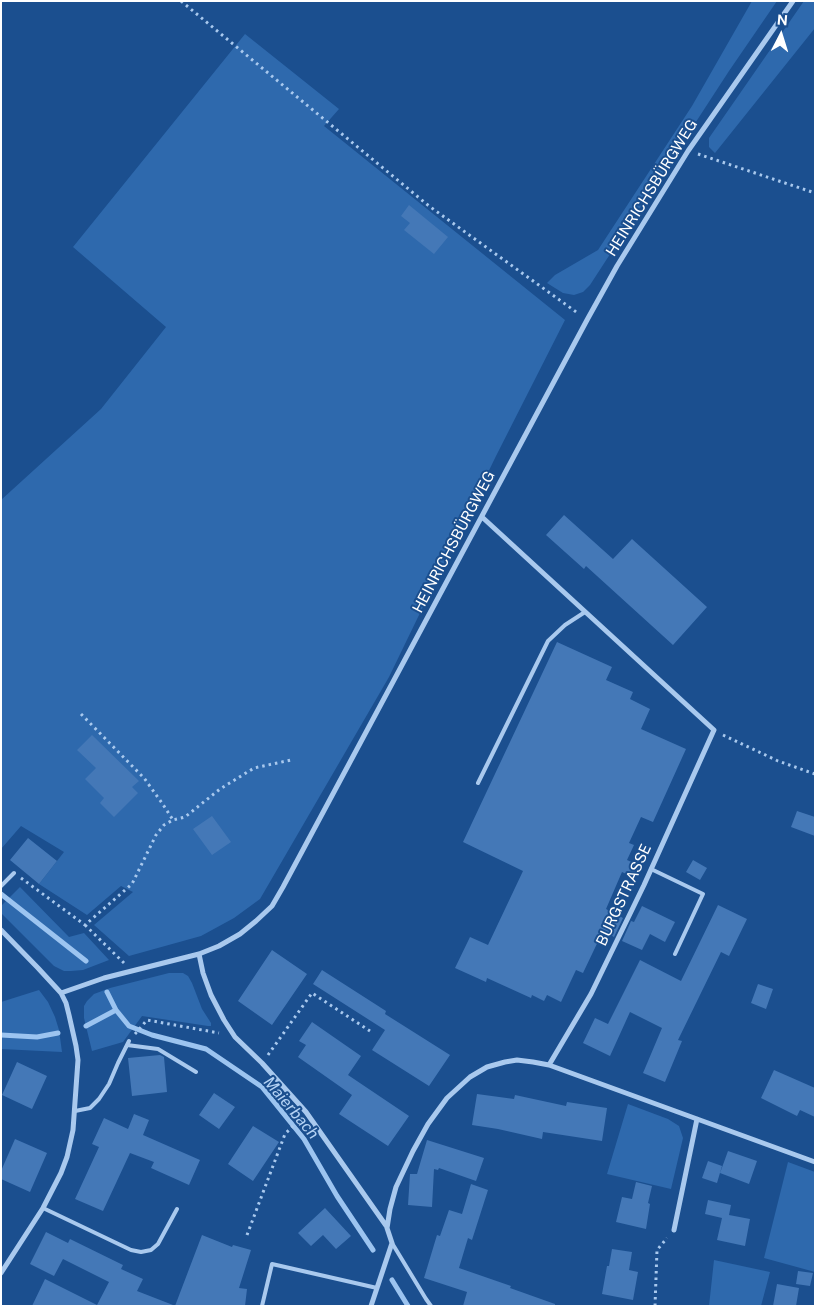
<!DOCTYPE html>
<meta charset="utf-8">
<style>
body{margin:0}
#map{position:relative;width:816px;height:1307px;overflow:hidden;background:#1b4f8f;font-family:"Public Sans",sans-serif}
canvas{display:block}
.frame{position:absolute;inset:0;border:2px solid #fff;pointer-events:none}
.north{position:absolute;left:756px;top:10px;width:50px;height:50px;-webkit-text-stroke:4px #1b4f8f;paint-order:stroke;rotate:5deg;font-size:14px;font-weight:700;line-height:20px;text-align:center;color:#fff}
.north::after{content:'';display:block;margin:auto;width:18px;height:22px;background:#fff;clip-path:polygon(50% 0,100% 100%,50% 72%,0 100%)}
</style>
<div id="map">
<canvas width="816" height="1307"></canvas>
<div class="frame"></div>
<div class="north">N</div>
</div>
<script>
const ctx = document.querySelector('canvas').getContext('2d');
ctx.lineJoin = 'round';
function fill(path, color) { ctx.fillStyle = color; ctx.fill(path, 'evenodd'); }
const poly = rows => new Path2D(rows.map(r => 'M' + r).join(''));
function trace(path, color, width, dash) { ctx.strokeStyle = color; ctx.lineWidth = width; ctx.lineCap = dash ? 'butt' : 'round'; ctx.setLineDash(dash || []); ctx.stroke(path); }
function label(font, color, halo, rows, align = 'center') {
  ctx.font = font + ' "Public Sans",sans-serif'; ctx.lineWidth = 4; ctx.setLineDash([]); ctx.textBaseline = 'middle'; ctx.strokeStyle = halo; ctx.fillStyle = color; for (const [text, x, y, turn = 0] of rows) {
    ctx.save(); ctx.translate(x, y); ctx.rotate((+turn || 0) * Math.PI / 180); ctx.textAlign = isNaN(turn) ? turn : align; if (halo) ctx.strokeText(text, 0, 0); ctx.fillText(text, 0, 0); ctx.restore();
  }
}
fill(poly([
 [752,1,777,1,729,71,590,285,583,292,574,295,563,293,547,283,555,275,598,250,692,106],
 [804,1,815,1,815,28,715,153,709,147,709,138],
 [245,34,339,109,324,126,565,320,496,456,389,677,260,899,234,918,201,936,129,956,94,925,133,892,121,886,87,915,39,884,64,852,21,826,1,849,1,500,101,409,166,327,73,247],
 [20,887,69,937,84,933,109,960,83,970,71,971,64,971,54,966,1,913,1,906],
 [169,973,183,973,188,976,192,983,202,1009,211,1023,211,1026,208,1026,142,1016,123,1042,92,1051,84,1018,84,1006,87,1001,94,994,110,988],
 [39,990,48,1002,55,1017,59,1030,62,1052,1,1049,1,1002],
 [628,1104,668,1119,679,1126,683,1138,671,1189,607,1174],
 [788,1162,815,1172,815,1272,764,1258],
 [714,1260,770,1272,761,1306,709,1306]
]), '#2e69ad');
trace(poly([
 [1,894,86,961],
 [107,992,116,1010,129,1026,152,1035,206,1049,262,1087,304,1139,337,1196,373,1250],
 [86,1026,116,1010],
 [1,1035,37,1037,58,1033],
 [392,1280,408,1306]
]), '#9cc4f0', 5);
fill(poly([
 [409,205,448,237,434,254,404,230,410,223,401,216],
 [564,515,613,559,632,539,707,607,673,645,586,566,584,569,546,535],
 [557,642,612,667,606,680,633,692,630,699,650,709,641,729,686,749,653,822,641,817,629,843,634,845,627,860,638,865,633,877,622,872,606,909,623,918,614,937,603,931,583,973,576,970,561,1002,547,995,544,1001,532,995,531,998,487,978,486,982,455,968,470,937,488,945,523,871,463,842],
 [92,735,139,781,132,787,138,793,114,817,100,803,104,798,85,779,96,768,77,750],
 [797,811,815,817,815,836,791,827],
 [212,816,231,842,212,855,193,829],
 [28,838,57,861,39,884,10,860],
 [693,860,707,868,700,880,686,872],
 [718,905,747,919,729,956,721,952,678,1040,682,1041,665,1082,643,1073,662,1028,630,1012,610,1056,583,1043,595,1018,608,1024,640,960,681,981],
 [642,906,675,922,665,942,650,934,642,950,622,941,631,921,634,922],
 [272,950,307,974,272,1025,238,1001],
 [322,970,386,1011,385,1014,450,1055,429,1086,372,1050,385,1030,313,984],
 [758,984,773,989,766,1009,751,1003],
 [312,1022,361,1056,348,1075,409,1116,388,1146,339,1114,352,1095,298,1057,306,1045,299,1041],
 [160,1055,164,1057,167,1092,132,1096,128,1058],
 [17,1062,47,1076,32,1109,2,1095],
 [774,1070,815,1088,815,1117,800,1110,797,1116,761,1098],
 [214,1093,235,1107,219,1129,199,1115],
 [477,1094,514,1099,515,1095,566,1106,567,1102,607,1108,602,1141,543,1132,542,1139,498,1129,472,1125],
 [134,1114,149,1120,143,1135,200,1160,189,1185,151,1168,154,1162,130,1153,103,1211,75,1199,99,1147,92,1144,104,1118,128,1129],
 [253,1126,279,1142,253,1181,228,1164],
 [15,1139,47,1153,30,1192,1,1179,1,1171],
 [427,1140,484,1158,476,1181,439,1168,438,1170,434,1169,432,1207,408,1205,410,1174,417,1174],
 [728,1151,757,1161,749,1184,720,1173],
 [708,1161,722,1166,717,1183,702,1178],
 [636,1182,652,1186,648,1203,650,1204,646,1229,616,1222,622,1197,632,1199],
 [471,1184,488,1190,472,1240,468,1238,459,1268,511,1286,510,1288,555,1304,555,1306,463,1306,467,1292,424,1278,437,1235,440,1236,449,1210,462,1214],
 [708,1200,731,1205,729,1215,750,1219,745,1246,717,1240,722,1218,705,1214],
 [325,1208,351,1236,336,1249,323,1235,311,1246,298,1233],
 [46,1232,68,1243,70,1239,123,1265,121,1269,143,1279,137,1291,173,1305,173,1306,32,1306,45,1279,97,1305,109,1282,63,1259,54,1276,30,1264],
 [202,1235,232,1247,233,1245,251,1250,239,1288,247,1289,245,1306,175,1306],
 [612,1249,632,1252,629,1270,638,1272,633,1300,602,1294,607,1266,609,1266],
 [798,1271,813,1273,810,1286,796,1284],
 [777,1284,799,1288,796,1306,773,1306]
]), '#4478b7');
trace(poly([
 [181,1,429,206,579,314],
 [698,154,815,193],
 [81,714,144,778,162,803,173,820],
 [723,735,778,761,815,774],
 [21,878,85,925,132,884,156,835,164,825,173,820,185,817,220,789,254,768,291,760],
 [85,925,124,963],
 [135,1034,147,1020,219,1033],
 [268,1055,312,993,370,1031],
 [247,1235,285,1134,299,1120],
 [655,1306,657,1250,667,1238]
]), '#a9c9ee', 3, [2.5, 4]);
trace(poly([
 [478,783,548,641,565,625,585,612],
 [651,869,703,894,675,954],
 [1,886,14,873],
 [127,1045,158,1049,196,1072],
 [75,1111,90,1108,99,1099,109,1084,118,1063,129,1041],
 [43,1208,131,1250,141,1252,151,1250,158,1244,177,1209],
 [392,1243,426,1299,431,1306],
 [262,1306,272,1264,377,1288]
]), '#a9c9ee', 4);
trace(poly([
 [1,930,38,968,61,993,66,1003,69,1015,76,1046,78,1060,73,1130,67,1157,61,1173,43,1208,1,1273],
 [199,954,203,973,211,995,224,1020,235,1037,262,1063,306,1112,387,1227],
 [61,993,104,978,199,954,219,946,240,934,256,921,272,906,283,887,587,320,617,266,688,151,793,1],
 [549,1065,815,1162],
 [674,1230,697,1119],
 [371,1306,392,1243,387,1228,390,1209,396,1187,413,1151,428,1124,447,1098,470,1077,487,1067,505,1062,517,1060,533,1062,549,1065,591,994,644,885,714,730,482,517]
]), '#a9c9ee', 5);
label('15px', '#fff', '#1b4f8f', [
 ["HEINRICHSBÜRGWEG",652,188,-58],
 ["HEINRICHSBÜRGWEG",454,542,-62],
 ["BURGSTRASSE",624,895,-65]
]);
label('italic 16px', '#b5d3f5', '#1b4f8f', [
 ["Maierbach",291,1108,50]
]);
</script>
